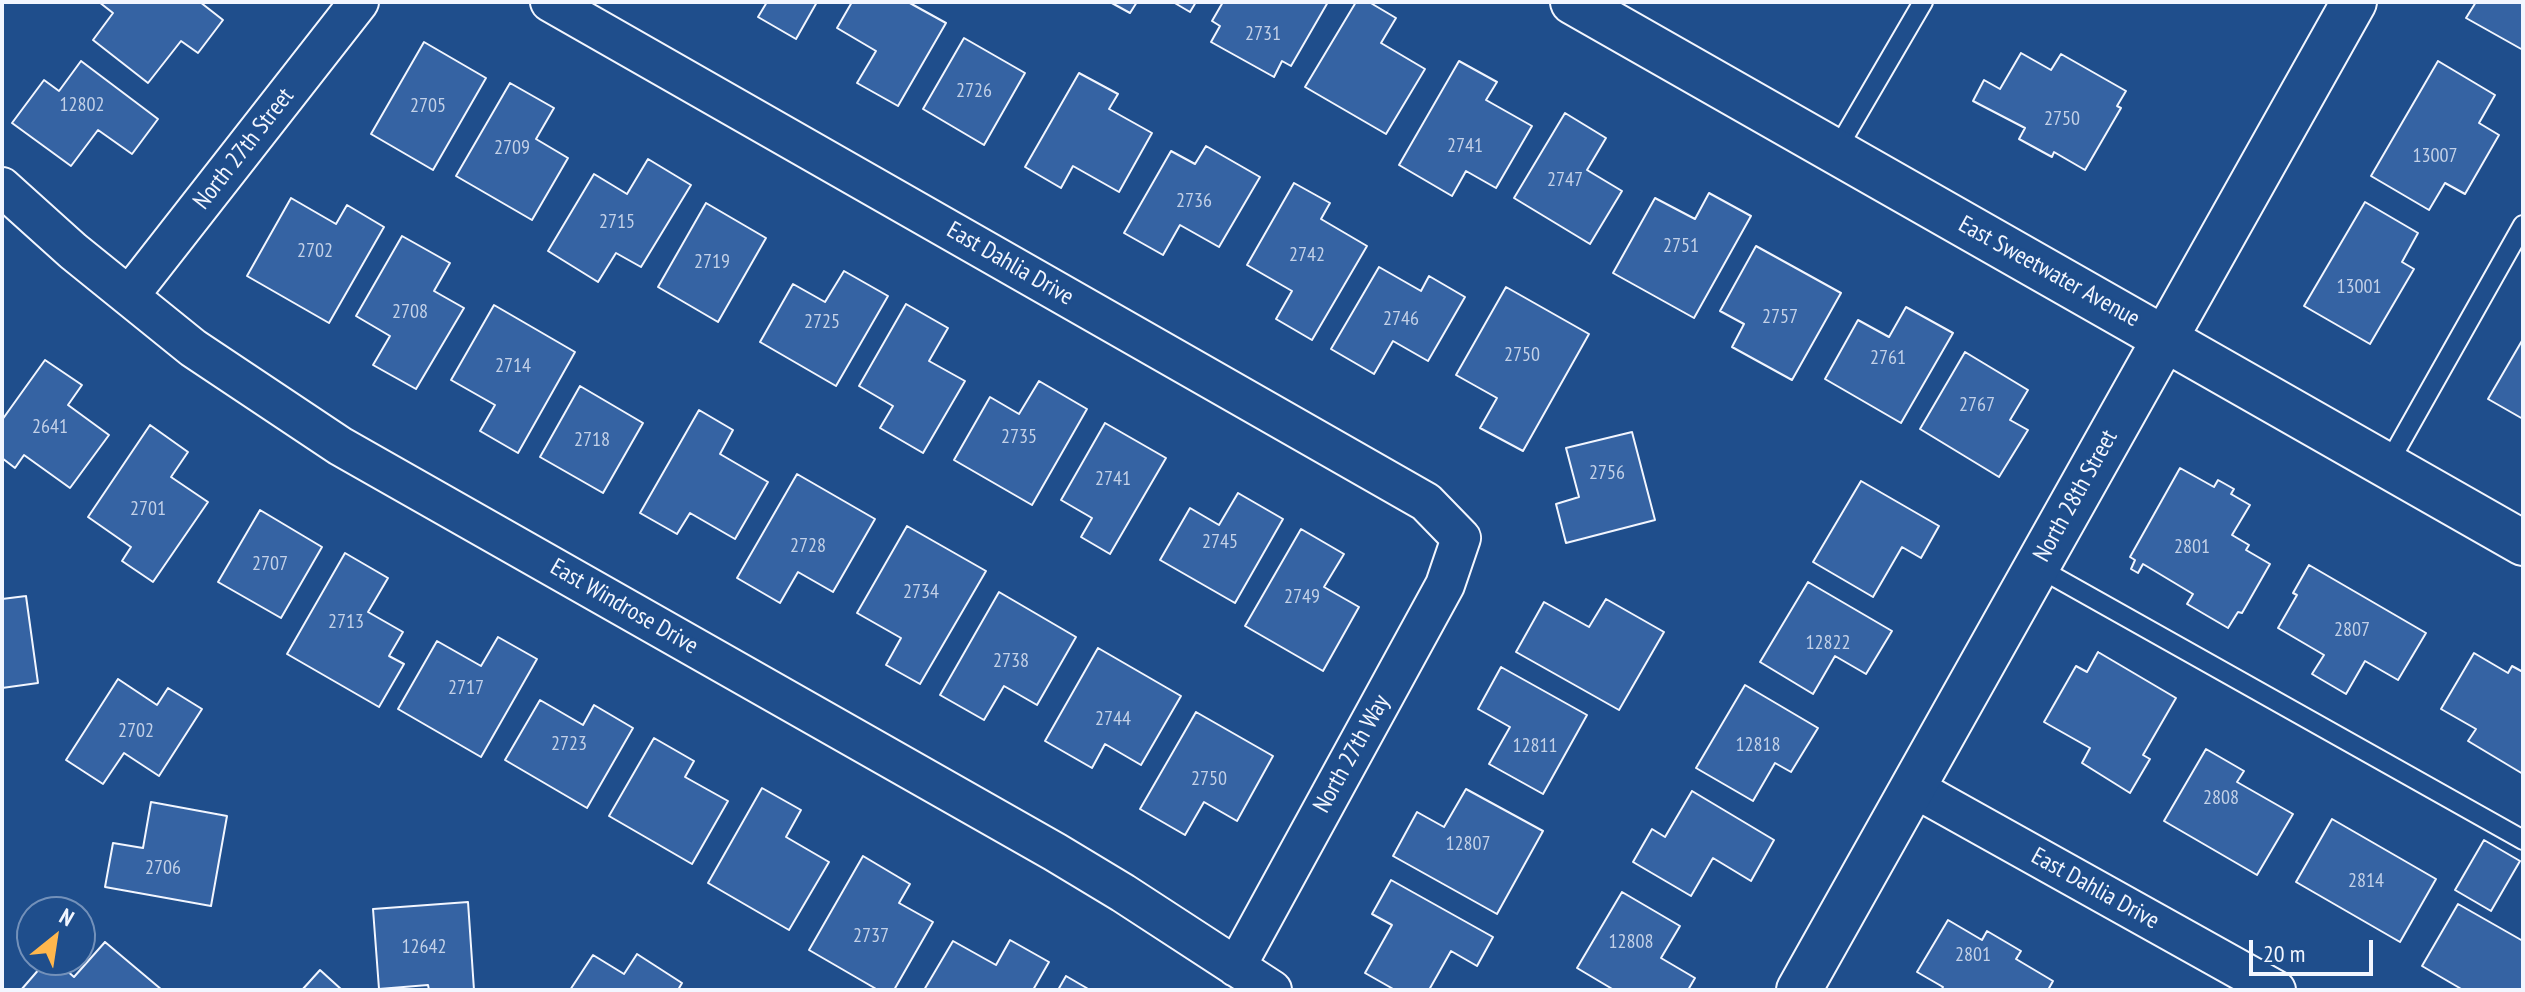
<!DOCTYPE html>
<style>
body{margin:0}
#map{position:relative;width:2525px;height:992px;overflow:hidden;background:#1f4e8c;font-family:"PT Sans Narrow",sans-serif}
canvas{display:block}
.frame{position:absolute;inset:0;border:4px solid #f2f6ff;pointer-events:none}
.north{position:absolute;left:16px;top:896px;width:80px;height:80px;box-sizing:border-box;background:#1f4e8c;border:2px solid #7391ba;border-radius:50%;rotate:30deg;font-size:22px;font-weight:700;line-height:32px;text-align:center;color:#f2f6ff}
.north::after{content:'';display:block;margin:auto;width:28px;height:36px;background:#ffb74d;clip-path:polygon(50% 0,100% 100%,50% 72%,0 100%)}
.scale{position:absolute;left:2249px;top:940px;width:124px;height:36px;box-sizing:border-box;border:4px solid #f2f6ff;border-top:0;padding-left:10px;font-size:24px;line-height:28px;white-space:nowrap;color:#f2f6ff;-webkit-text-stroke:6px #1f4e8c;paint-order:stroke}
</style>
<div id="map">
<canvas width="2525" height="992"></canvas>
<div class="frame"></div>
<div class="north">N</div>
<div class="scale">20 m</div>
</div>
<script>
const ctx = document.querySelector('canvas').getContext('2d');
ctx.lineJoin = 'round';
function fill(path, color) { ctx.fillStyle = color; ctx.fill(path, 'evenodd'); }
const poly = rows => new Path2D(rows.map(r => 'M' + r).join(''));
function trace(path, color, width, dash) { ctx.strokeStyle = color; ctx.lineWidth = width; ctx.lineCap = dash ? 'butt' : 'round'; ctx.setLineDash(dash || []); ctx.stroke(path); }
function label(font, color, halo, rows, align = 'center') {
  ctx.font = font + ' "PT Sans Narrow",sans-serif'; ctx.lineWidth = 6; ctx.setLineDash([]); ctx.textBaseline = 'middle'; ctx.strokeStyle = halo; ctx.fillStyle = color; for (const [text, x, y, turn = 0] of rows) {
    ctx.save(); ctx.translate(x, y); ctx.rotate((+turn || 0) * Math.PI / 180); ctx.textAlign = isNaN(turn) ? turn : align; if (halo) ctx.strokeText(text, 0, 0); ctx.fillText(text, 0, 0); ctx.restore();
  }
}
const building = poly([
 [99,2,200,2,223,20,198,53,181,41,148,83,93,40,113,13,99,2],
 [767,2,817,2,796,39,758,17,767,2],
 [852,2,908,2,946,23,898,106,857,83,876,51,837,28,852,2],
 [1110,2,1137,2,1130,13,1110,2],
 [1173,2,1196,2,1190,12,1173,2],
 [1223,2,1328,2,1291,66,1282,61,1274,77,1211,42,1220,26,1212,21,1223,2],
 [1356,2,1369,2,1396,18,1381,43,1425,69,1386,134,1305,87,1356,2],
 [2476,2,2523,2,2523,50,2466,18,2476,2],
 [964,38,1025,73,984,145,923,109,964,38],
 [424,42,486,78,433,170,371,134,424,42],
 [2021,53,2051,70,2061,54,2126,91,2117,106,2121,108,2085,170,2054,152,2052,157,2019,139,2025,128,1973,101,1984,80,2000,89,2021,53],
 [81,61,158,119,132,154,98,130,71,166,12,123,44,80,59,91,81,61],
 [1459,61,1497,82,1486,100,1532,126,1496,188,1466,171,1452,196,1399,165,1459,61],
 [2438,61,2495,95,2479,123,2499,135,2465,194,2445,183,2429,210,2371,176,2438,61],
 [1079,73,1118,94,1109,109,1152,133,1119,192,1073,166,1061,188,1025,167,1079,73],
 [510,83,554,108,536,139,568,158,532,220,456,176,510,83],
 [1565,113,1606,138,1587,170,1622,191,1590,244,1514,198,1565,113],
 [1206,146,1260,177,1219,247,1180,225,1163,255,1124,233,1171,151,1195,164,1206,146],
 [648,159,691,185,641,267,616,253,598,282,548,251,594,174,627,194,648,159],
 [1294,183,1330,203,1321,219,1367,246,1312,340,1276,319,1292,291,1247,265,1294,183],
 [1709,193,1751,216,1694,318,1613,273,1655,198,1695,219,1709,193],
 [291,198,336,224,347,205,384,227,329,323,247,276,291,198],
 [2365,202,2418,233,2402,262,2414,269,2370,344,2304,306,2365,202],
 [706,203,766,238,718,322,658,287,706,203],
 [402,236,450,263,434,291,464,308,416,389,373,365,390,336,356,316,402,236],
 [1756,246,1841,293,1792,380,1732,347,1744,324,1720,311,1756,246],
 [1379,267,1421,291,1429,276,1465,297,1428,361,1393,341,1374,374,1331,349,1379,267],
 [844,271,888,296,836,386,760,342,793,284,825,302,844,271],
 [1506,287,1589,334,1523,451,1480,428,1497,398,1456,375,1506,287],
 [906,304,948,328,929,361,965,381,923,453,880,428,893,406,859,386,906,304],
 [494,305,575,352,518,453,480,431,495,405,451,380,494,305],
 [1906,307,1953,333,1901,423,1825,379,1858,320,1889,337,1906,307],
 [2523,339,2523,419,2488,399,2523,339],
 [1965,352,2028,390,2010,420,2028,430,1999,477,1920,429,1965,352],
 [45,360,82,385,68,405,109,435,70,488,24,455,15,468,2,458,2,420,45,360],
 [1039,381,1087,409,1032,505,954,460,990,397,1019,414,1039,381],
 [580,386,643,423,603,493,540,457,580,386],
 [699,410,733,430,720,454,768,482,735,539,690,513,677,534,640,513,699,410],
 [1105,423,1166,458,1110,554,1081,537,1092,518,1061,500,1105,423],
 [150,425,188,452,171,477,208,502,153,582,122,561,131,547,88,517,150,425],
 [1632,432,1655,520,1566,543,1556,504,1579,497,1566,448,1632,432],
 [2180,468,2214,487,2218,480,2234,489,2231,494,2250,505,2232,535,2249,545,2246,550,2270,564,2242,613,2238,612,2228,628,2187,604,2193,594,2143,564,2138,573,2131,569,2135,560,2130,557,2180,468],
 [797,474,875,519,833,592,798,572,780,603,737,578,797,474],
 [1861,481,1939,526,1921,558,1902,547,1873,597,1813,562,1861,481],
 [1238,493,1283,519,1235,603,1160,560,1190,508,1219,525,1238,493],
 [260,510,322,547,281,618,218,582,260,510],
 [907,526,986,571,920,684,886,665,901,638,857,613,907,526],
 [1301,529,1344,554,1324,587,1359,607,1323,671,1245,626,1301,529],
 [345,553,388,578,368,612,403,632,389,656,404,664,379,707,287,654,345,553],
 [2309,565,2426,633,2398,680,2365,661,2346,694,2312,674,2324,655,2278,628,2297,595,2293,593,2309,565],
 [1808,582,1892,631,1866,674,1835,656,1813,694,1760,662,1808,582],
 [999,592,1076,637,1037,705,1004,686,984,720,940,695,999,592],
 [26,596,38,683,2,688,2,599,26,596],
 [1606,599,1664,632,1619,710,1516,652,1544,602,1589,627,1606,599],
 [498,637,537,659,481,757,398,709,437,641,481,666,498,637],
 [1098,648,1181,696,1141,765,1105,744,1092,768,1045,741,1098,648],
 [2098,652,2176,698,2143,755,2150,759,2130,793,2082,763,2090,748,2044,722,2076,666,2087,672,2098,652],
 [2474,653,2508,673,2512,666,2523,672,2523,774,2468,741,2476,729,2441,709,2474,653],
 [1501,667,1587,715,1543,794,1489,764,1510,727,1478,709,1501,667],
 [118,679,157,705,168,688,202,709,159,776,124,753,103,784,66,760,118,679],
 [1745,685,1818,728,1791,772,1775,763,1753,801,1696,768,1745,685],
 [540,700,583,725,594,705,633,728,587,808,505,760,540,700],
 [1196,712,1273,756,1237,821,1204,802,1185,835,1140,809,1196,712],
 [654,738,694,761,685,777,728,801,692,864,609,816,654,738],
 [2206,749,2244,771,2237,782,2293,814,2257,875,2164,821,2206,749],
 [762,788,801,810,786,837,829,862,789,930,708,883,762,788],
 [1466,789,1543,831,1497,914,1393,856,1417,812,1444,827,1466,789],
 [1692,791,1774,840,1751,881,1713,858,1691,896,1633,862,1652,829,1665,837,1692,791],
 [151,802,227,816,211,906,105,887,113,843,143,848,151,802],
 [2332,819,2436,879,2400,942,2296,882,2332,819],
 [2484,840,2520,861,2491,911,2455,890,2484,840],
 [863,856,910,884,899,903,933,922,894,990,878,990,809,950,863,856],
 [1391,880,1493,937,1477,966,1451,951,1429,990,1395,990,1365,973,1392,925,1372,914,1391,880],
 [1622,892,1680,926,1661,958,1695,978,1688,990,1614,990,1577,968,1622,892],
 [468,902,474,990,429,990,428,985,379,989,373,909,468,902],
 [2458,904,2523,941,2523,990,2463,990,2422,966,2458,904],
 [1948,920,1982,940,1987,931,2021,951,2016,959,2053,981,2048,990,1941,990,1943,987,1917,972,1948,920],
 [1010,940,1049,962,1033,990,924,990,953,941,996,965,1010,940],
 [105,942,162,990,21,990,47,960,55,960,74,977,105,942],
 [637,954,682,983,678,990,570,990,593,955,624,974,637,954],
 [320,970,342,990,302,990,320,970],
 [1066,976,1090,990,1058,990,1066,976]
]);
fill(building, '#3563a3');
trace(building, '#f2f6ff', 2);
const lane = poly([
 [1836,151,1923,2],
 [2387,466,2523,225],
 [2037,567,2523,840]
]);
const street = poly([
 [550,2,1426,502,1461,538,1445,585,1236,967],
 [2,187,73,251,193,348,340,446,1055,852,1123,893,1272,990],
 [129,296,359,2],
 [1914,788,2276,990]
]);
const secondary = poly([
 [1573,2,2523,543],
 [1799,990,2354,2]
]);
trace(lane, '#f2f6ff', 22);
trace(street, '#f2f6ff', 42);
trace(secondary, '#f2f6ff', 48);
trace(lane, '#1f4e8c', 18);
trace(street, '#1f4e8c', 38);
trace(secondary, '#1f4e8c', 44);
label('20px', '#c3d1e8', null, [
 ["2731",1263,34],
 ["2726",974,91],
 ["12802",82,105],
 ["2705",428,106],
 ["2750",2062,119],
 ["2741",1465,146],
 ["2709",512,148],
 ["13007",2435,156],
 ["2747",1565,180],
 ["2736",1194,201],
 ["2715",617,222],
 ["2751",1681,246],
 ["2702",315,251],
 ["2742",1307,255],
 ["2719",712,262],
 ["13001",2359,287],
 ["2708",410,312],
 ["2757",1780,317],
 ["2746",1401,319],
 ["2725",822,322],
 ["2750",1522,355],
 ["2761",1888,358],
 ["2714",513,366],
 ["2767",1977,405],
 ["2641",50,427],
 ["2735",1019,437],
 ["2718",592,440],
 ["2756",1607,473],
 ["2741",1113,479],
 ["2701",148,509],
 ["2745",1220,542],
 ["2728",808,546],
 ["2801",2192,547],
 ["2707",270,564],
 ["2734",921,592],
 ["2749",1302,597],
 ["2713",346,622],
 ["2807",2352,630],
 ["12822",1828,643],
 ["2738",1011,661],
 ["2717",466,688],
 ["2744",1113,719],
 ["2702",136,731],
 ["2723",569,744],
 ["12818",1758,745],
 ["12811",1535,746],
 ["2750",1209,779],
 ["2808",2221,798],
 ["12807",1468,844],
 ["2706",163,868],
 ["2814",2366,881],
 ["2737",871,936],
 ["12808",1631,942],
 ["12642",424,947],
 ["2801",1973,955]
]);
label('24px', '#f2f6ff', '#1f4e8c', [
 ["North 27th Street",244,149,-52],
 ["East Dahlia Drive",1010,264,30],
 ["East Sweetwater Avenue",2049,272,29],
 ["North 28th Street",2076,496,-61],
 ["East Windrose Drive",624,607,30],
 ["North 27th Way",1352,754,-61],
 ["East Dahlia Drive",2095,889,29]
]);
</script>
